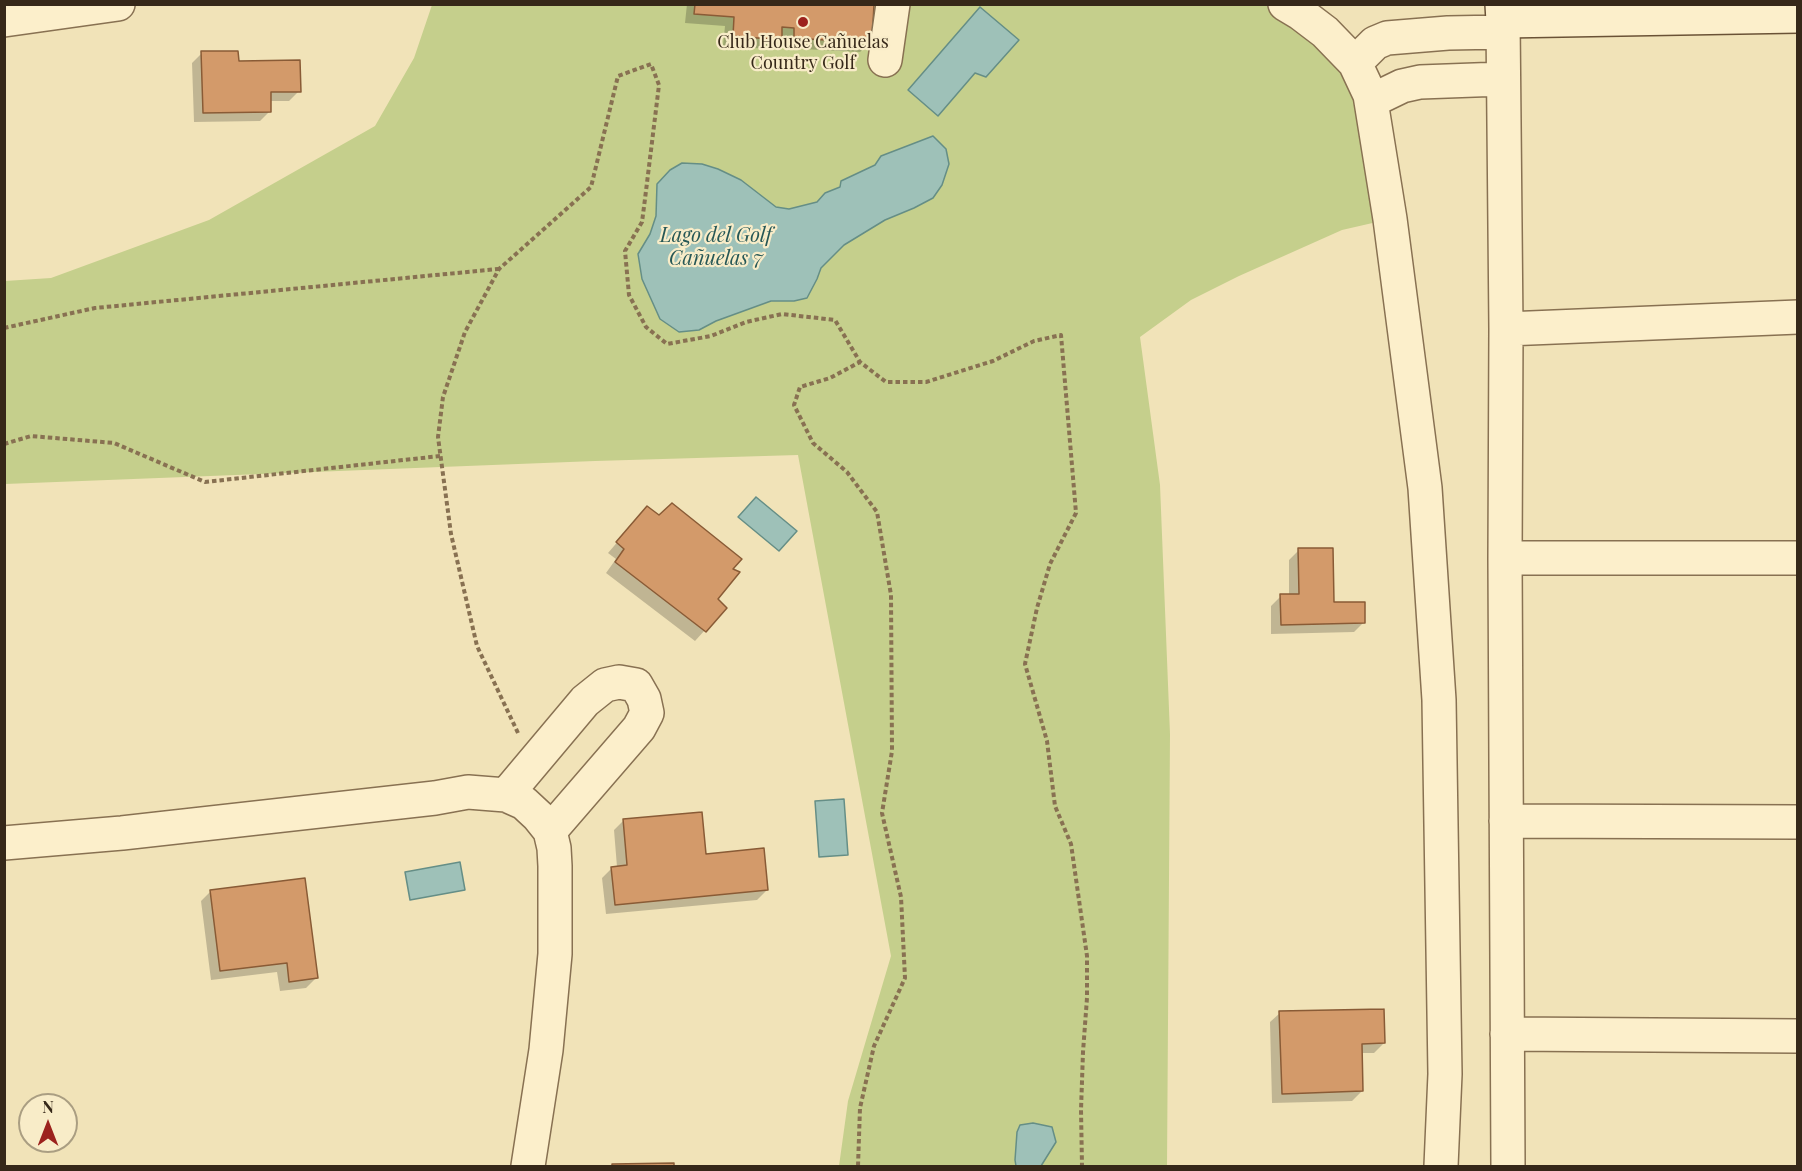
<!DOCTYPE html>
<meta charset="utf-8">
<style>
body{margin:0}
#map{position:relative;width:1802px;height:1171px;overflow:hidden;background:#f1e3b8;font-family:"Playfair Display",serif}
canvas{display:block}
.frame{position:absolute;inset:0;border:6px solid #362819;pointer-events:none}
.north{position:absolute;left:18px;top:1093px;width:60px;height:60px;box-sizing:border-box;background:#f8ecc8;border:2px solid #aa9e82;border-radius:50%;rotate:0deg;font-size:16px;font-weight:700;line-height:24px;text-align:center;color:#362819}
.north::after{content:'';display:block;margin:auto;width:21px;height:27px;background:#9c221d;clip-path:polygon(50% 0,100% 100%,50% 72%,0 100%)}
</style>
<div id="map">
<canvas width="1802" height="1171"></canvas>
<div class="frame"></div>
<div class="north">N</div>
</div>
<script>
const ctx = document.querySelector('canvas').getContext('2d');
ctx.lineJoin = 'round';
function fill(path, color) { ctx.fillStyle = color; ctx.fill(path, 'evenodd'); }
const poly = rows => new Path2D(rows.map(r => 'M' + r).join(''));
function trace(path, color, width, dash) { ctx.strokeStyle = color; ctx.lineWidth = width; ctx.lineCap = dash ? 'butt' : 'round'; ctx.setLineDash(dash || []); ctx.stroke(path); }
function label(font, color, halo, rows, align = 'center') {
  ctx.font = font + ' "Playfair Display",serif'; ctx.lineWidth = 4.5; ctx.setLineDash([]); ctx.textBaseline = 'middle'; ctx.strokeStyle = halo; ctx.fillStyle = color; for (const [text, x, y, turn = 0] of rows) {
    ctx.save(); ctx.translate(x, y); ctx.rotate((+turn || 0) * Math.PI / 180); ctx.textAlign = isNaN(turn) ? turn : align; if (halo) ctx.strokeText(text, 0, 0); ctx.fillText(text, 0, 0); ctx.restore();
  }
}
fill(poly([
 [432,5,1285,5,1355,63,1390,219,1342,230,1239,276,1191,300,1140,337,1160,485,1170,734,1167,1166,839,1166,848,1101,891,956,798,455,595,461,5,484,5,281,51,278,209,220,375,126,414,58]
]), '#c5cf8c');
const water = poly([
 [980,7,1019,40,986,77,975,73,938,116,908,90,980,7],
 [933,136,946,149,949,164,942,185,933,198,914,208,885,220,844,245,821,268,817,279,807,298,794,301,771,301,716,321,699,330,679,332,660,319,642,279,638,254,650,234,656,216,657,184,670,170,682,163,702,164,718,169,741,180,776,207,789,209,817,202,825,193,840,187,841,181,875,165,881,156,933,136],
 [756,497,797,531,779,551,738,517,756,497],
 [844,799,848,855,819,857,815,801,844,799],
 [460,862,465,890,410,900,405,872,460,862],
 [1033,1123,1052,1127,1056,1142,1041,1166,1016,1166,1015,1160,1017,1132,1020,1125,1033,1123]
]);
fill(water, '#9ec1b8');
trace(water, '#658e86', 1.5);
fill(poly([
 [687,4,873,4,870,42,860,52,784,48,785,38,780,37,770,49,723,46,725,26,685,23],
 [202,53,237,63,299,91,289,101,269,101,270,111,260,121,194,122,192,63],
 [638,518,731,569,716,599,725,608,695,641,606,573,616,559,608,553],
 [1299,550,1333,604,1364,622,1354,632,1271,634,1271,606,1281,596,1289,596,1289,560],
 [624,820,767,890,757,900,606,914,602,878,612,868,617,867,614,830],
 [211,891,316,978,306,988,280,991,277,972,211,980,201,901],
 [1280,1013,1384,1043,1374,1053,1361,1053,1362,1091,1352,1101,1272,1103,1270,1022],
 [613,1165,673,1165,673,1166,612,1166]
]), '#0003');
const building = poly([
 [695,4,874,4,872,43,794,38,794,28,782,27,782,40,733,36,734,17,694,14,695,4],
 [201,51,238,51,239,61,300,60,301,92,271,92,271,112,203,113,201,51],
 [672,503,742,559,733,569,740,572,718,599,727,608,706,632,615,562,624,549,616,542,647,506,659,515,672,503],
 [1298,548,1333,548,1334,602,1365,602,1365,623,1281,625,1280,594,1299,594,1298,548],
 [702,812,706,854,764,848,768,890,615,905,611,867,627,865,623,819,702,812],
 [305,878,318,978,289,982,287,963,220,971,210,890,305,878],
 [1384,1009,1385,1043,1362,1044,1363,1091,1282,1094,1279,1011,1384,1009],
 [674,1163,674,1166,612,1166,612,1164,674,1163]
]);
fill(building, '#d39a6a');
trace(building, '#895b36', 1.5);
const minor = poly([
 [1285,4,1300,13,1325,32,1355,63,1370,95,1390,219,1425,488,1439,700,1445,1074,1441,1166],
 [4,20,118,4],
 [1503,21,1506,329,1505,558,1508,1166],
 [885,60,893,4],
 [1355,63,1375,43,1387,38,1448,33,1503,32],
 [1371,101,1402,86,1420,82,1502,79],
 [1506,329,1798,317],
 [1505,558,1798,558],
 [506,795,585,701,605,685,619,682,636,685,644,699,647,713,639,728,550,831],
 [1506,821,1798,822],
 [4,843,122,833,435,798,468,792,506,795,524,803,538,816,550,831,554,848,555,866,555,954,546,1050,528,1166],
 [1507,1034,1798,1036]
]);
const secondary = poly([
 [1502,4,1503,21,1798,16]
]);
trace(minor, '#887152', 36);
trace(secondary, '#6a5236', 36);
trace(poly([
 [4,328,95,308,498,269],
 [4,444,31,436,114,443,205,482,440,456],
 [518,733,477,646,451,534,438,437,443,397,465,332,499,269,591,187,618,76,651,64,659,85,645,199,642,222,625,251,629,295,646,327,667,344,711,336,746,322,782,314,835,320,860,362,886,382,926,382,993,361,1034,341,1061,335,1076,513,1050,564,1037,608,1025,664,1047,741,1055,806,1071,844,1087,956,1087,998,1083,1052,1081,1110,1082,1166],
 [858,1166,860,1108,874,1046,905,978,901,897,882,813,892,751,891,595,877,512,847,472,813,443,794,405,800,387,830,378,860,362]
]), '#887152', 4, [4.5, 3]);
trace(minor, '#fcefcb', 33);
trace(secondary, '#fcefcb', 33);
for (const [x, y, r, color] of [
 [803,22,6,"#9c221d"]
]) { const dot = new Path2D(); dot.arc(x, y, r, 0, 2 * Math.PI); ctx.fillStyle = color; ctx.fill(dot); trace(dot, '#f8ecc8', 2); }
label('18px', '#362819', '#f8ecc8', [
 ["Club House Cañuelas",803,42],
 ["Country Golf",803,63]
]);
label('italic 20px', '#265756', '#f8ecc8', [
 ["Lago del Golf",716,236],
 ["Cañuelas 7",716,259]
]);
</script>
